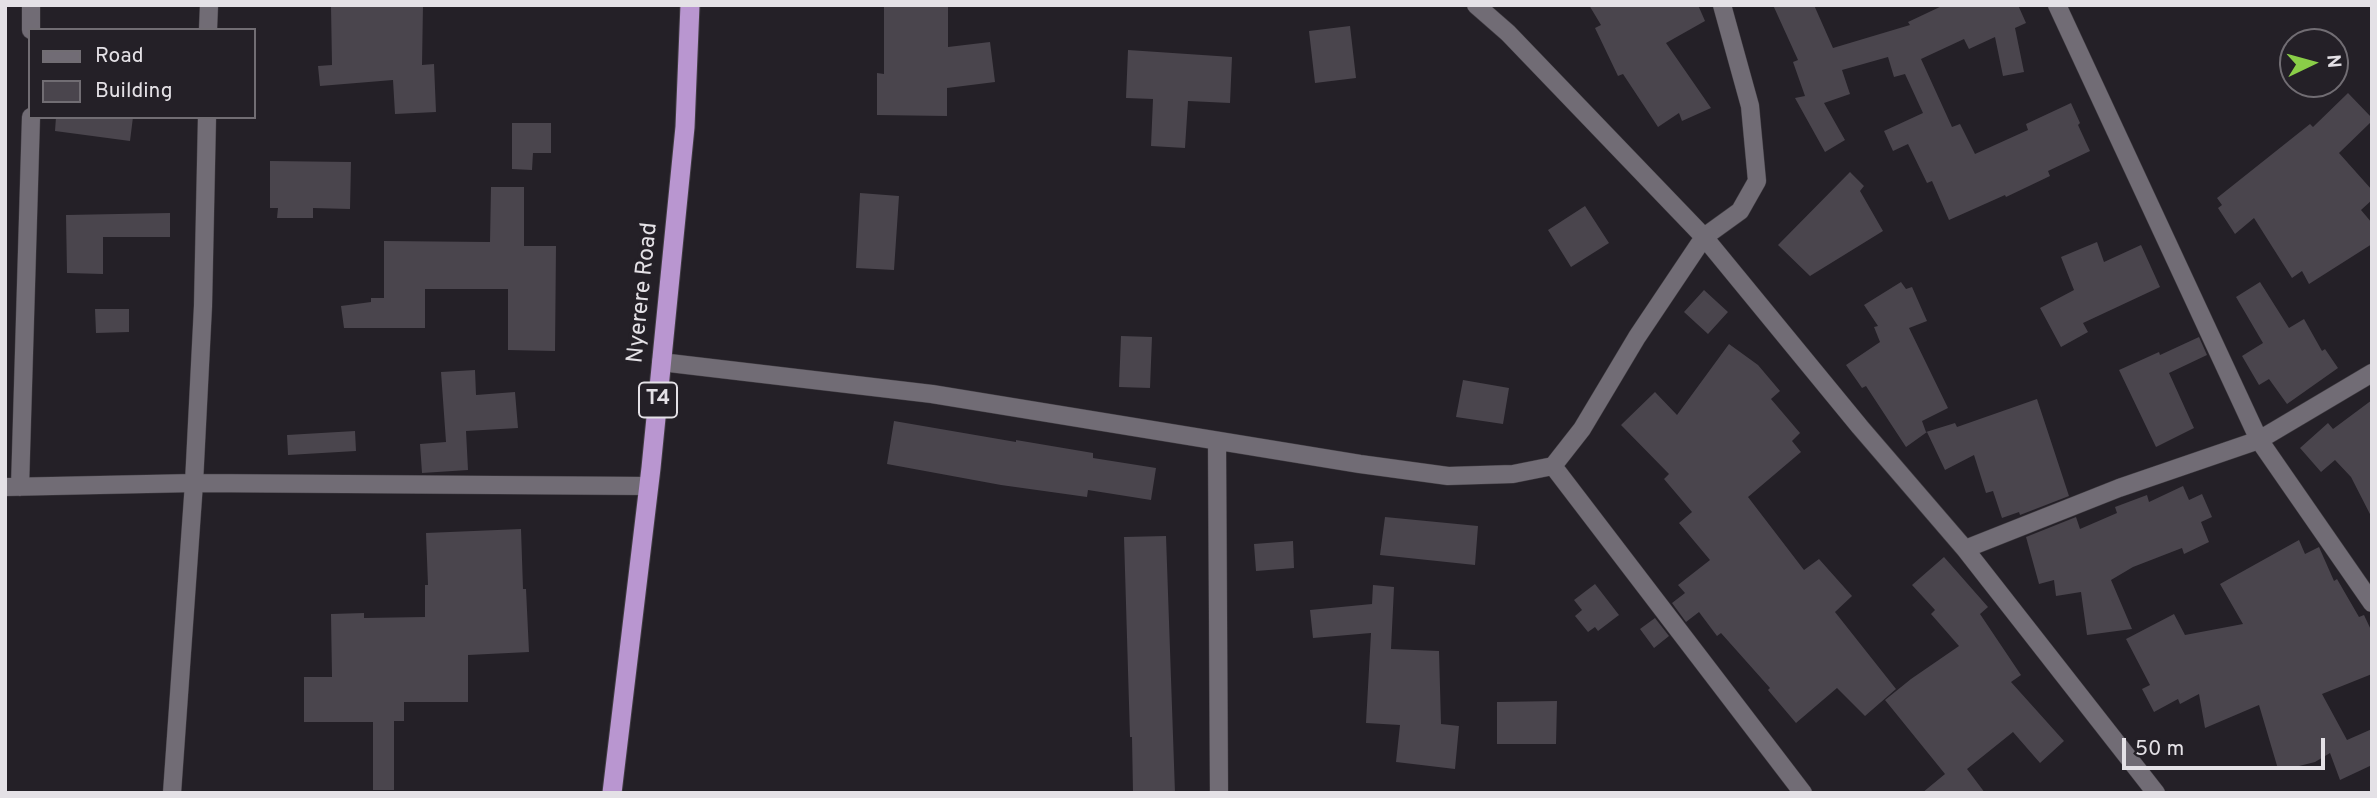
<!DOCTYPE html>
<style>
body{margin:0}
#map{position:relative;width:2377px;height:798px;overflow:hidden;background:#242027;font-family:Overpass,sans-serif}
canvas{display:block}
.frame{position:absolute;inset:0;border:7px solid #e4e1e6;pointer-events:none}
.legend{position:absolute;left:28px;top:28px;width:228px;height:91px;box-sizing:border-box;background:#242027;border:2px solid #716d73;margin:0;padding:9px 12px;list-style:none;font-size:21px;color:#e4e1e6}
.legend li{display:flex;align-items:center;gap:14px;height:35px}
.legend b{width:35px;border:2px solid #716d73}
.north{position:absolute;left:2279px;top:28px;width:70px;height:70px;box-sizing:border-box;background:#242027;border:2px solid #716d73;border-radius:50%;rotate:85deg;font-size:19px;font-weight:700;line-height:28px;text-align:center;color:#e4e1e6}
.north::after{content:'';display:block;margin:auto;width:24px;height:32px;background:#8ace48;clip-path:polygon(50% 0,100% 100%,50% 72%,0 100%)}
.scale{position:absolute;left:2122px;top:738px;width:203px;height:32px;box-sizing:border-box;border:4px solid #e4e1e6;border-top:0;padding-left:9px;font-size:21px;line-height:24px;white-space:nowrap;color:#e4e1e6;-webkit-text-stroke:5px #242027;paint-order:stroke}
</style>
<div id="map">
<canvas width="2377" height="798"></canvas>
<div class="frame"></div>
<ul class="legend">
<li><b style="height:9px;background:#716c75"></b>Road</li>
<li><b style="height:19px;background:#4a454d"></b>Building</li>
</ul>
<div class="north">N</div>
<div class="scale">50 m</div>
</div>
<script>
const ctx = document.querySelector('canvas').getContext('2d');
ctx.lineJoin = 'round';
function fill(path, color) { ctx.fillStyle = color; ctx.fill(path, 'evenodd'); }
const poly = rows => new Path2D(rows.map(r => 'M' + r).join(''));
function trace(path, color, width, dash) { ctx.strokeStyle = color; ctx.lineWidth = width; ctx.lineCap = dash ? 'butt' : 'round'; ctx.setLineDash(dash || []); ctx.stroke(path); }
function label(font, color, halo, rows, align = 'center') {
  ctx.font = font + ' Overpass,sans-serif'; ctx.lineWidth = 7; ctx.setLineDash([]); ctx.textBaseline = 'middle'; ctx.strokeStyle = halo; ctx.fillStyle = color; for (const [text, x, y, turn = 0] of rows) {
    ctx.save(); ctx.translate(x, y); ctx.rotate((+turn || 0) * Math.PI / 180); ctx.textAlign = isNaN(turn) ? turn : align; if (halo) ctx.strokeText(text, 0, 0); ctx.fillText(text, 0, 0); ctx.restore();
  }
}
fill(poly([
 [365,5,423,5,422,65,434,64,436,112,395,114,393,80,320,86,318,66,332,65,331,6],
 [884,5,948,5,948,47,990,42,995,82,947,88,947,116,877,115,877,73,884,74],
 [1589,5,1698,5,1705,21,1666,43,1711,108,1682,121,1679,113,1658,127,1623,74,1618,76,1595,28,1601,25],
 [1773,5,1814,5,1833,48,1910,25,1908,22,1944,5,2018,5,2026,23,2015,28,2024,72,2003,76,1995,37,1969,49,1964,39,1921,59,1952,127,1960,124,1975,154,2028,130,2026,124,2071,103,2080,123,2078,125,2090,151,2048,171,2050,176,2006,197,2005,195,1949,220,1932,181,1927,183,1908,144,1893,151,1884,131,1923,113,1905,74,1894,77,1888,57,1842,70,1850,94,1824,103,1845,140,1825,152,1795,98,1805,96,1793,62,1798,60],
 [1350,26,1356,78,1315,83,1309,31],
 [1128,50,1232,57,1230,103,1188,101,1185,148,1151,146,1153,99,1126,98],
 [2348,93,2372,118,2372,121,2339,153,2372,190,2372,200,2361,210,2372,223,2372,244,2309,284,2302,271,2292,278,2254,218,2235,234,2218,208,2222,205,2217,198,2310,124,2313,127],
 [56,117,133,117,130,141,55,131],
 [512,123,551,123,551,153,533,153,532,170,512,169],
 [270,161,351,162,350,209,313,208,313,218,277,218,278,208,270,208],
 [1850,172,1864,186,1860,191,1883,231,1810,276,1778,245],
 [491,187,524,187,524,246,556,246,555,351,508,350,508,289,425,289,425,328,344,328,341,306,371,302,371,298,384,298,384,241,490,242],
 [860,193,899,196,894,270,856,268],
 [1585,206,1609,243,1571,267,1548,230],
 [170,213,170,237,103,237,103,274,67,273,66,215],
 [2097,242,2104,262,2141,245,2160,287,2083,323,2088,332,2061,347,2040,308,2074,290,2061,257],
 [1901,282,1906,289,1912,287,1927,321,1909,328,1948,408,1922,421,1926,432,1955,423,1957,427,2037,399,2069,496,2020,515,2019,512,2002,518,1993,491,1986,493,1974,455,1945,470,1927,432,1906,447,1866,386,1862,388,1846,365,1880,342,1874,327,1878,326,1864,305],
 [2260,282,2289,328,2304,319,2322,351,2325,349,2338,368,2287,404,2269,379,2259,385,2242,356,2263,343,2236,297],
 [1704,290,1728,312,1708,334,1684,312],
 [95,309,129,309,129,332,96,333],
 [1121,336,1152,337,1150,388,1119,387],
 [2199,337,2207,355,2169,373,2194,428,2156,447,2119,370,2159,352,2160,355],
 [1729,344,1758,365,1780,391,1771,399,1800,433,1792,441,1801,452,1748,497,1804,570,1819,559,1852,596,1835,612,1896,689,1865,716,1837,688,1796,723,1768,690,1770,688,1721,633,1717,636,1699,612,1686,622,1672,603,1685,593,1678,585,1710,560,1679,523,1692,512,1664,479,1669,474,1621,425,1655,392,1677,415],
 [475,370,476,395,515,392,518,428,466,431,468,470,422,473,420,444,446,442,441,372],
 [1463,380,1509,388,1503,424,1456,417],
 [2372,400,2372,518,2351,477,2335,460,2321,472,2300,448,2328,423,2333,429],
 [894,421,1016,442,1016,440,1093,453,1093,458,1156,468,1151,500,1088,490,1087,497,1001,485,887,464],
 [355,431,356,451,288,455,287,435],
 [2183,486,2189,500,2202,494,2212,517,2201,522,2209,542,2184,554,2182,548,2133,567,2111,580,2132,629,2087,635,2081,592,2056,596,2054,580,2039,584,2026,537,2076,517,2080,529,2117,513,2115,507,2147,495,2149,502],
 [1385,517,1478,526,1475,565,1380,555],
 [521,529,523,589,526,589,529,652,468,655,468,702,404,702,404,721,394,721,394,790,373,790,373,722,304,722,304,677,332,677,331,614,364,613,364,618,425,617,425,585,428,585,426,533],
 [1166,536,1175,793,1133,793,1132,737,1130,737,1124,537],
 [2299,540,2305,554,2319,547,2334,581,2337,579,2359,617,2364,615,2372,632,2372,674,2322,694,2347,740,2372,729,2372,765,2340,780,2330,753,2315,762,2287,769,2278,769,2259,705,2205,728,2199,694,2180,704,2178,699,2154,712,2142,689,2150,685,2126,639,2174,614,2185,635,2243,624,2220,584],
 [1293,541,1294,568,1256,571,1254,544],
 [1944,557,1988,607,1980,614,2021,675,2011,682,2064,741,2040,763,2013,732,1967,769,1985,793,1922,793,1945,774,1885,700,1911,679,1959,646,1931,614,1935,610,1912,585],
 [1595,584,1619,615,1598,631,1595,627,1588,632,1575,616,1582,610,1574,600],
 [1373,585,1394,587,1391,649,1439,651,1441,724,1459,726,1455,769,1396,762,1400,725,1366,723,1371,633,1313,638,1310,610,1372,604],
 [1655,618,1669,636,1654,648,1640,629],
 [1557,701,1556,744,1497,744,1497,702]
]), '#4a454d');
const minor = poly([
 [1476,5,1508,33,1704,237,1860,427,1965,549,2156,793],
 [2057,5,2259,440,2372,603],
 [31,30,31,5],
 [208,30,209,5],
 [661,362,932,394,1360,464,1448,476,1513,474,1553,466,1582,429,1637,337,1704,237,1740,211,1757,181,1750,106,1722,5],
 [1217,441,1219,793],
 [1553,466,1803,793],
 [5,487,194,483,647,486],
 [20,487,31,117],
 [1965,549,2119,488,2259,440,2372,373],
 [172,793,194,483,203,306,207,117]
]);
const trunk = poly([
 [612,793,651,468,685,127,690,5]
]);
trace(minor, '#413d43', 19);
trace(trunk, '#413d43', 21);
trace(minor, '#716c75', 18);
trace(trunk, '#b996d0', 19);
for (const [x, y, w] of [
 [658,400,38]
]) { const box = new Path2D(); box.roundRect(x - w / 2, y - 17.5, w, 35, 5); ctx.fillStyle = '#242027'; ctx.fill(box); trace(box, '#e4e1e6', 2); }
label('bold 21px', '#e4e1e6', null, [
 ["T4",658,400]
]);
label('23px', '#e4e1e6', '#242027', [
 ["Nyerere Road",644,293,-84]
]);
</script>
